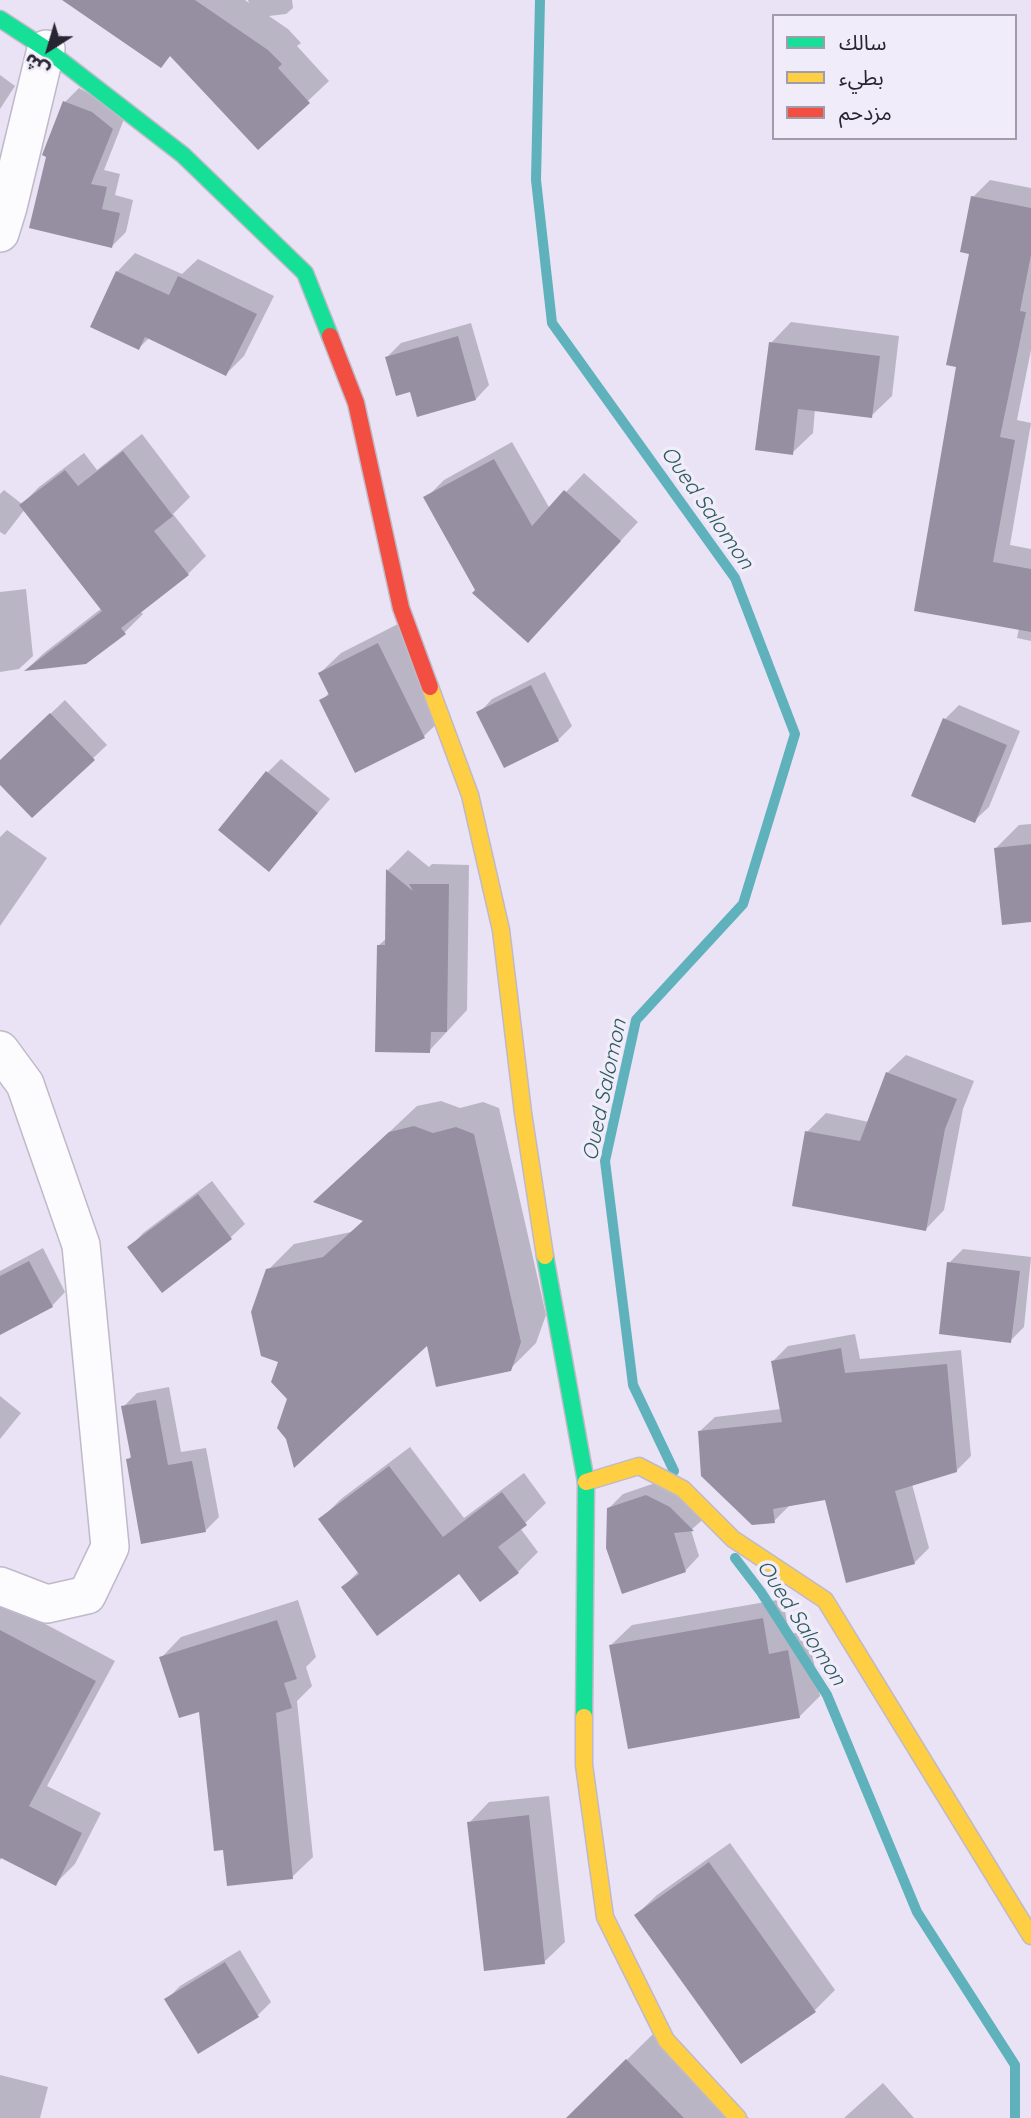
<!DOCTYPE html>
<meta charset="utf-8">
<style>
body{margin:0}
#map{position:relative;width:1031px;height:2118px;overflow:hidden;background:#e9e3f5;font-family:Quicksand,"Noto Sans Arabic",sans-serif}
canvas{display:block}
.legend{position:absolute;left:772px;top:14px;width:245px;height:126px;box-sizing:border-box;background:#f1ecfa;border:2px solid #a19caa;margin:0;padding:9px 12px;list-style:none;font-size:21px;color:#292431}
.legend li{display:flex;align-items:center;gap:14px;height:35px}
.legend b{width:35px;border:2px solid #a19caa}
.north{position:absolute;left:14px;top:14px;width:70px;height:70px;-webkit-text-stroke:5px #f1ecfa;paint-order:stroke;rotate:217deg;font-size:19px;font-weight:700;line-height:28px;text-align:center;color:#292431}
.north::after{content:'';display:block;margin:auto;width:24px;height:32px;background:#292431;clip-path:polygon(50% 0,100% 100%,50% 72%,0 100%)}
</style>
<div id="map">
<canvas width="1031" height="2118"></canvas>
<ul class="legend">
<li><b style="height:9px;background:#16e098"></b>سالك</li>
<li><b style="height:9px;background:#ffcf43"></b>بطيء</li>
<li><b style="height:9px;background:#f24e42"></b>مزدحم</li>
</ul>
<div class="north">ش</div>
</div>
<script>
const ctx = document.querySelector('canvas').getContext('2d');
ctx.lineJoin = 'round';
function fill(path, color) { ctx.fillStyle = color; ctx.fill(path, 'evenodd'); }
const poly = rows => new Path2D(rows.map(r => 'M' + r).join(''));
function trace(path, color, width, dash) { ctx.strokeStyle = color; ctx.lineWidth = width; ctx.lineCap = dash ? 'butt' : 'round'; ctx.setLineDash(dash || []); ctx.stroke(path); }
function label(font, color, halo, rows, align = 'center') {
  ctx.font = font + ' Quicksand,sans-serif'; ctx.lineWidth = 7; ctx.setLineDash([]); ctx.textBaseline = 'middle'; ctx.strokeStyle = halo; ctx.fillStyle = color; for (const [text, x, y, turn = 0] of rows) {
    ctx.save(); ctx.translate(x, y); ctx.rotate((+turn || 0) * Math.PI / 180); ctx.textAlign = isNaN(turn) ? turn : align; if (halo) ctx.strokeText(text, 0, 0); ctx.fillText(text, 0, 0); ctx.restore();
  }
}
fill(poly([
 [105,0,245,0,249,3,248,0,292,0,293,8,286,14,269,16,288,29,301,43,297,46,329,81,258,148,171,55,161,65],
 [0,75,15,86,0,109],
 [79,88,126,114,104,170,120,174,115,195,133,200,126,232,112,246,31,226,65,102],
 [990,180,1031,188,1031,350,1017,420,1031,423,1010,545,1031,549,1031,641,1017,638,1019,628,916,609,958,365,971,253,973,197],
 [135,253,182,274,198,259,274,296,244,356,226,374,150,337,139,348,117,272],
 [791,322,899,336,892,396,871,416,815,409,813,433,792,453,771,343],
 [471,323,489,385,476,399,411,390,387,357,401,343],
 [142,434,190,497,173,514,206,556,188,574,140,611,143,614,125,632,28,668,44,653,102,608,25,509,5,535,0,532,0,494,4,490,22,504,39,487,84,453,97,470],
 [512,442,550,509,584,473,638,522,528,641,477,590,426,498,444,480],
 [26,589,33,656,19,669,0,672,0,592],
 [398,624,445,716,424,736,356,771,321,701,330,692,320,673,341,653],
 [545,672,572,726,558,740,479,713,492,699],
 [65,700,107,745,32,816,0,782,0,762],
 [959,705,1020,731,989,807,975,820,913,795,945,719],
 [281,759,330,799,269,870,267,773],
 [1031,824,1031,920,996,848,1019,825],
 [7,830,47,858,0,926,0,837],
 [408,850,429,867,432,864,469,865,467,1010,429,1051,379,945,387,938,388,870],
 [906,1055,974,1081,963,1109,944,1210,926,1229,807,1132,826,1113,869,1122,887,1073],
 [441,1101,460,1108,483,1102,499,1108,546,1315,536,1343,510,1369,428,1343,289,1398,280,1361,268,1270,294,1244,351,1232,364,1220,316,1201,417,1106],
 [212,1181,245,1224,231,1237,163,1290,130,1247,143,1233],
 [43,1248,65,1292,52,1306,0,1333,0,1271],
 [963,1249,1031,1257,1024,1327,1010,1341,949,1263],
 [855,1334,860,1359,961,1350,971,1456,956,1471,912,1484,929,1548,914,1563,826,1498,789,1506,774,1521,699,1432,715,1417,781,1409,773,1361,788,1346],
 [169,1387,181,1452,206,1448,219,1517,205,1531,128,1460,132,1455,123,1407,137,1393],
 [0,1396,21,1413,0,1439],
 [410,1447,464,1518,524,1473,546,1503,520,1528,538,1552,518,1572,459,1571,343,1587,359,1571,320,1520,341,1499],
 [661,1481,707,1516,691,1530,699,1556,686,1570,623,1591,609,1508,623,1494],
 [783,1599,789,1634,808,1631,820,1696,799,1717,611,1645,632,1625],
 [0,1600,115,1661,47,1786,101,1813,75,1864,55,1884,0,1856],
 [298,1600,316,1657,306,1667,312,1686,297,1701,313,1857,292,1877,201,1710,161,1658,181,1637],
 [549,1796,565,1942,544,1962,469,1823,489,1802],
 [730,1843,835,1990,815,2010,636,1915,657,1895],
 [240,1950,271,2002,258,2015,166,2000,180,1986],
 [653,2034,749,2118,568,2118],
 [0,2075,48,2087,40,2118,0,2118],
 [883,2083,914,2118,844,2118]
]), '#0003');
trace(poly([
 [540,0,536,180,552,323,735,578,795,734,743,904,636,1020,605,1161,633,1385,674,1471],
 [735,1558,761,1592,827,1695,917,1912,1015,2065,1015,2118]
]), '#5fb1bc', 10);
fill(poly([
 [62,0,195,0,268,50,282,64,278,68,310,103,258,150,170,56,161,68],
 [63,101,92,112,113,129,91,184,107,187,102,209,120,213,112,248,29,228,46,157,42,155],
 [971,196,1031,208,1031,255,1020,311,1026,312,1000,437,1015,440,993,562,1031,569,1031,632,914,611,956,367,946,365,969,254,960,252],
 [116,271,169,295,178,276,257,314,226,376,145,337,139,350,90,327],
 [458,336,476,400,417,417,410,392,396,396,385,357],
 [769,342,880,356,872,418,798,409,793,455,755,450],
 [123,451,173,516,154,531,189,575,121,628,126,634,86,664,24,671,102,611,19,505,65,470,78,486],
 [494,459,532,526,564,490,621,541,528,643,472,593,475,590,423,497],
 [378,643,425,738,355,773,319,700,329,695,318,673],
 [531,685,559,741,504,768,476,712],
 [50,713,95,760,32,818,0,785,0,760],
 [943,718,1007,745,975,823,911,796],
 [266,771,318,813,269,872,218,830],
 [1031,844,1031,922,1002,925,994,848],
 [386,869,413,891,409,884,449,884,447,1032,431,1032,430,1053,375,1052,377,945,385,945],
 [886,1072,957,1099,945,1129,926,1231,792,1206,805,1131,860,1141],
 [414,1126,433,1133,456,1127,474,1134,521,1342,511,1371,436,1387,427,1346,294,1468,286,1439,277,1428,287,1399,271,1382,278,1362,261,1356,251,1312,266,1269,323,1257,363,1221,313,1202,389,1132],
 [198,1194,232,1239,162,1293,127,1247],
 [29,1261,53,1307,0,1335,0,1276],
 [947,1262,1020,1271,1011,1343,939,1334],
 [841,1348,845,1373,947,1364,957,1472,895,1491,915,1564,846,1583,825,1500,773,1509,775,1523,752,1525,701,1476,698,1431,782,1422,771,1361],
 [156,1400,168,1465,192,1461,206,1532,141,1544,126,1459,131,1458,121,1406],
 [389,1466,443,1537,502,1492,527,1525,498,1547,519,1573,480,1602,459,1574,377,1636,341,1587,359,1574,318,1519],
 [646,1495,670,1507,694,1531,674,1533,686,1572,622,1594,606,1548,607,1508],
 [763,1618,769,1654,788,1650,800,1718,628,1749,609,1645],
 [277,1620,297,1679,284,1683,292,1708,276,1713,293,1879,227,1886,223,1850,214,1851,199,1712,179,1718,159,1657],
 [0,1630,96,1681,29,1806,82,1833,56,1886,1,1858,0,1860],
 [529,1815,545,1964,484,1971,467,1822],
 [709,1862,816,2012,741,2064,634,1915],
 [225,1962,259,2017,198,2054,164,1999],
 [626,2059,684,2118,566,2118]
]), '#968fa2');
const street = poly([
 [0,233,8,207,46,49],
 [0,1050,25,1084,81,1245,110,1547,87,1595,47,1604,0,1586]
]);
const fast = poly([
 [0,19,46,49,183,155,305,273,330,336],
 [545,1256,586,1482,584,1717]
]);
const slow = poly([
 [430,687,470,795,501,930,523,1113,545,1256],
 [586,1482,639,1466,683,1489,733,1539,825,1600,1031,1936],
 [584,1717,584,1765,605,1917,666,2040,738,2118]
]);
const jam = poly([
 [330,336,356,403,401,608,430,687]
]);
trace(street, '#bfb9c8', 40);
trace(fast, '#bfb9c8', 19);
trace(slow, '#bfb9c8', 19);
trace(jam, '#bfb9c8', 19);
trace(street, '#fcfbfe', 37);
trace(fast, '#16e098', 16);
trace(slow, '#ffcf43', 16);
trace(jam, '#f24e42', 16);
label('italic 21px', '#2a5a5d', '#f1ecfa', [
 ["Oued Salomon",707,508,55],
 ["Oued Salomon",605,1090,-78],
 ["Oued Salomon",801,1623,57]
]);
</script>
